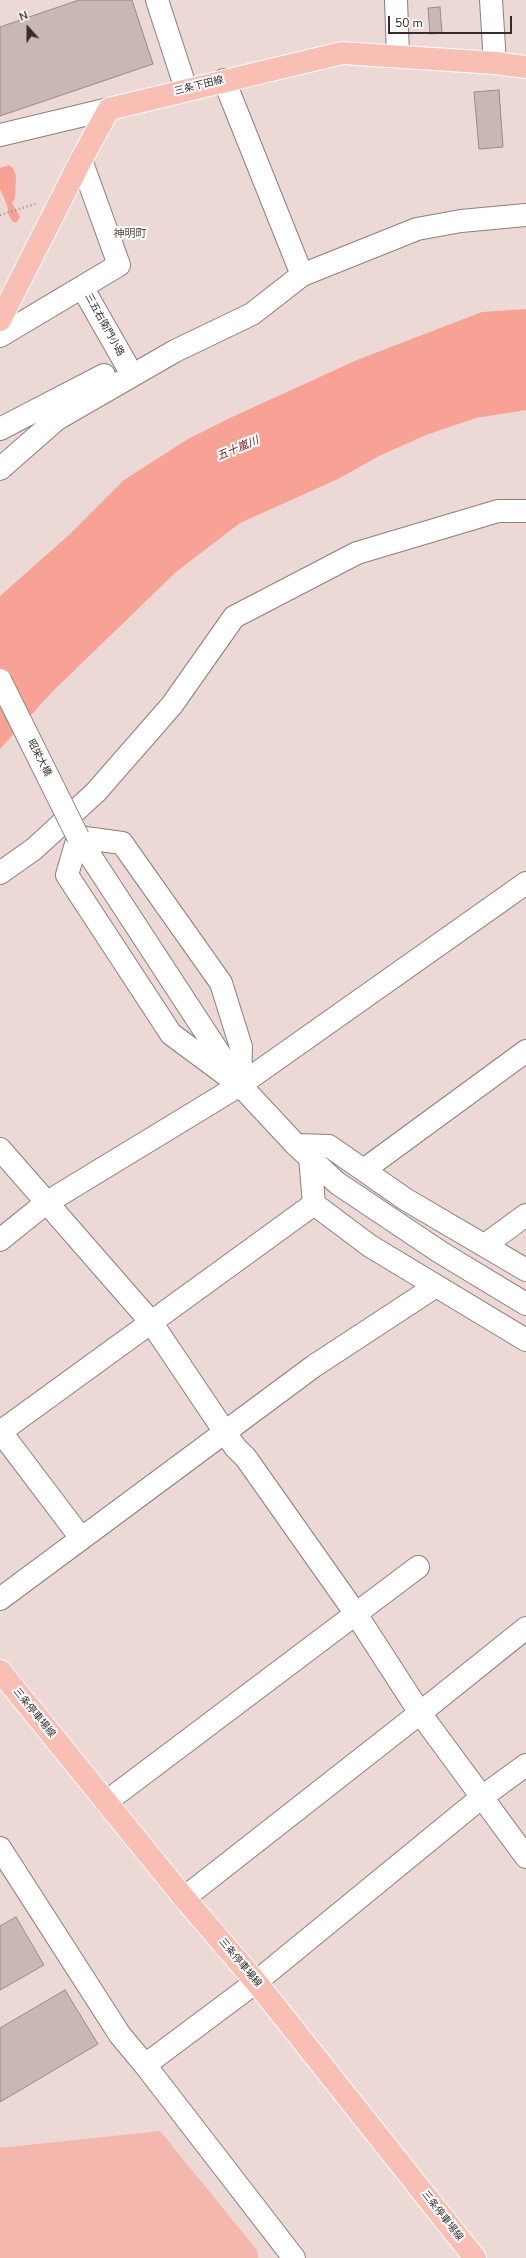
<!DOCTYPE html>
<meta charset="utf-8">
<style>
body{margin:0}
#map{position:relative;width:526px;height:2258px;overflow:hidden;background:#ecd9d6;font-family:"Nunito Sans",sans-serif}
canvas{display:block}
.north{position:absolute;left:8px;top:8px;width:40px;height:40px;-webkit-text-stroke:3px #fff;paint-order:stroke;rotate:339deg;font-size:11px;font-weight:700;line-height:16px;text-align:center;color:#332c2b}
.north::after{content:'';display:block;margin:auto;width:14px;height:18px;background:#332c2b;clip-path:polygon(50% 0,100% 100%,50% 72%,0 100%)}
.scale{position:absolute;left:388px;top:16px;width:124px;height:18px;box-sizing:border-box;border:2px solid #332c2b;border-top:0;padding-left:5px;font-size:12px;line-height:14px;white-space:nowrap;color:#332c2b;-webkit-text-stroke:3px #fff;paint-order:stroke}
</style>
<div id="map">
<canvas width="526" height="2258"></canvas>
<div class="north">N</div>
<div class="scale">50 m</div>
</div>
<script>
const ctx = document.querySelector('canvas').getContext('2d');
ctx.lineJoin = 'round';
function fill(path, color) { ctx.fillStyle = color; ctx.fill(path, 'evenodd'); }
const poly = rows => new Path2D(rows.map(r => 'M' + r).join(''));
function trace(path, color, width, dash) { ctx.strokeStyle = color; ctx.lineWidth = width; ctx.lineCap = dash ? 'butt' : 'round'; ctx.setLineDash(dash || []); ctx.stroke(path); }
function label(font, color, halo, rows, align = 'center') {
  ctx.font = font + ' "Nunito Sans","Noto Sans JP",sans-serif'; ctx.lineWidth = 4; ctx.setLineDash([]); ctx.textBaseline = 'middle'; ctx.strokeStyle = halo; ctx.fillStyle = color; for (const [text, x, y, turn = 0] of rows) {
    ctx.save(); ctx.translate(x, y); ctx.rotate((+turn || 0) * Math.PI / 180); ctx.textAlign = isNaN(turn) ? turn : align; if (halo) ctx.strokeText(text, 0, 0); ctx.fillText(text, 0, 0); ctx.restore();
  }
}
fill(poly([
 [160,2131,257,2250,258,2258,0,2258,0,2148]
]), '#f3b7ad');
fill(poly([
 [9,165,13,168,16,176,15,198,12,203,20,217,17,222,13,222,9,216,7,205,0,189,0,168],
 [526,309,526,410,476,418,426,435,379,456,338,479,240,523,176,572,53,691,0,749,0,596,70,534,124,480,188,439,232,417,357,360,482,312]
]), '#f7a294');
const building = poly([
 [79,0,132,0,153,64,0,116,0,27,79,0],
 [440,7,442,33,430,34,428,8,440,7],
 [499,90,503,147,479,149,474,92,499,90],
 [16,1917,44,1965,0,1990,0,1926,16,1917],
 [65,1990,98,2044,0,2102,0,2028,65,1990]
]);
fill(building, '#c9b7b4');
trace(building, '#9b8a87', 1);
const minor = poly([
 [157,0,186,89],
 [396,0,398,55],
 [491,0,495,63],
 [224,80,302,275],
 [0,135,109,109],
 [82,287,126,364],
 [0,336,119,265,81,160],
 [0,429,104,375],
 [0,469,57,419,175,351,252,314,302,275,417,229,461,221,526,215],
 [78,837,240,1085,296,1145,337,1183,440,1252,526,1304],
 [78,837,122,843,221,983,241,1047,240,1085],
 [78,837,67,875,171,1034,233,1080],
 [0,873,34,849,96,792,172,705,234,617,357,553,498,511,526,511],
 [296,1145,329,1146,405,1199,526,1270],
 [0,1149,151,1322,235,1447,246,1458,356,1614,420,1713,526,1857],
 [310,1157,314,1204,370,1246,526,1340],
 [365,1169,526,1051],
 [0,1240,46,1203,240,1085,526,883],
 [485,1245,526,1215],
 [0,1431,81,1538],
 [0,1432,314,1204],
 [0,1599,314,1366,436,1286],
 [106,1802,418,1567],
 [0,1848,120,2035,145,2065,294,2258],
 [184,1898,420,1713,526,1628],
 [145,2065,256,1982,482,1797,526,1765]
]);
const major = poly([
 [0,320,81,160,109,109,342,53,495,63,526,67],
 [0,1671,184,1898,256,1982,475,2258]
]);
trace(minor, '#8e7e7b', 24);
trace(major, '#fff', 24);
trace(poly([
 [0,215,38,203]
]), '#a09290', 2.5, [1, 3]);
trace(minor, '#fff', 22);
trace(major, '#f9bfb5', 22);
const minorBridge = poly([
 [0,680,78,837]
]);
trace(minorBridge, '#8e7e7b', 24, []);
trace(minorBridge, '#fff', 22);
label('10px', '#332c2b', '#fff', [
 ["三条下田線",199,86,-14],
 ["三五右衛門小路",104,325,61],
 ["昭栄大橋",39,758,63],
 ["三条停車場線",34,1713,51],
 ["三条停車場線",240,1963,50],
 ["三条停車場線",442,2216,52]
]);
label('11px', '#5b4c49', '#fff', [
 ["神明町",130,234]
]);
label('italic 11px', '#751209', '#fff', [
 ["五十嵐川",238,449,-23]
]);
</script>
